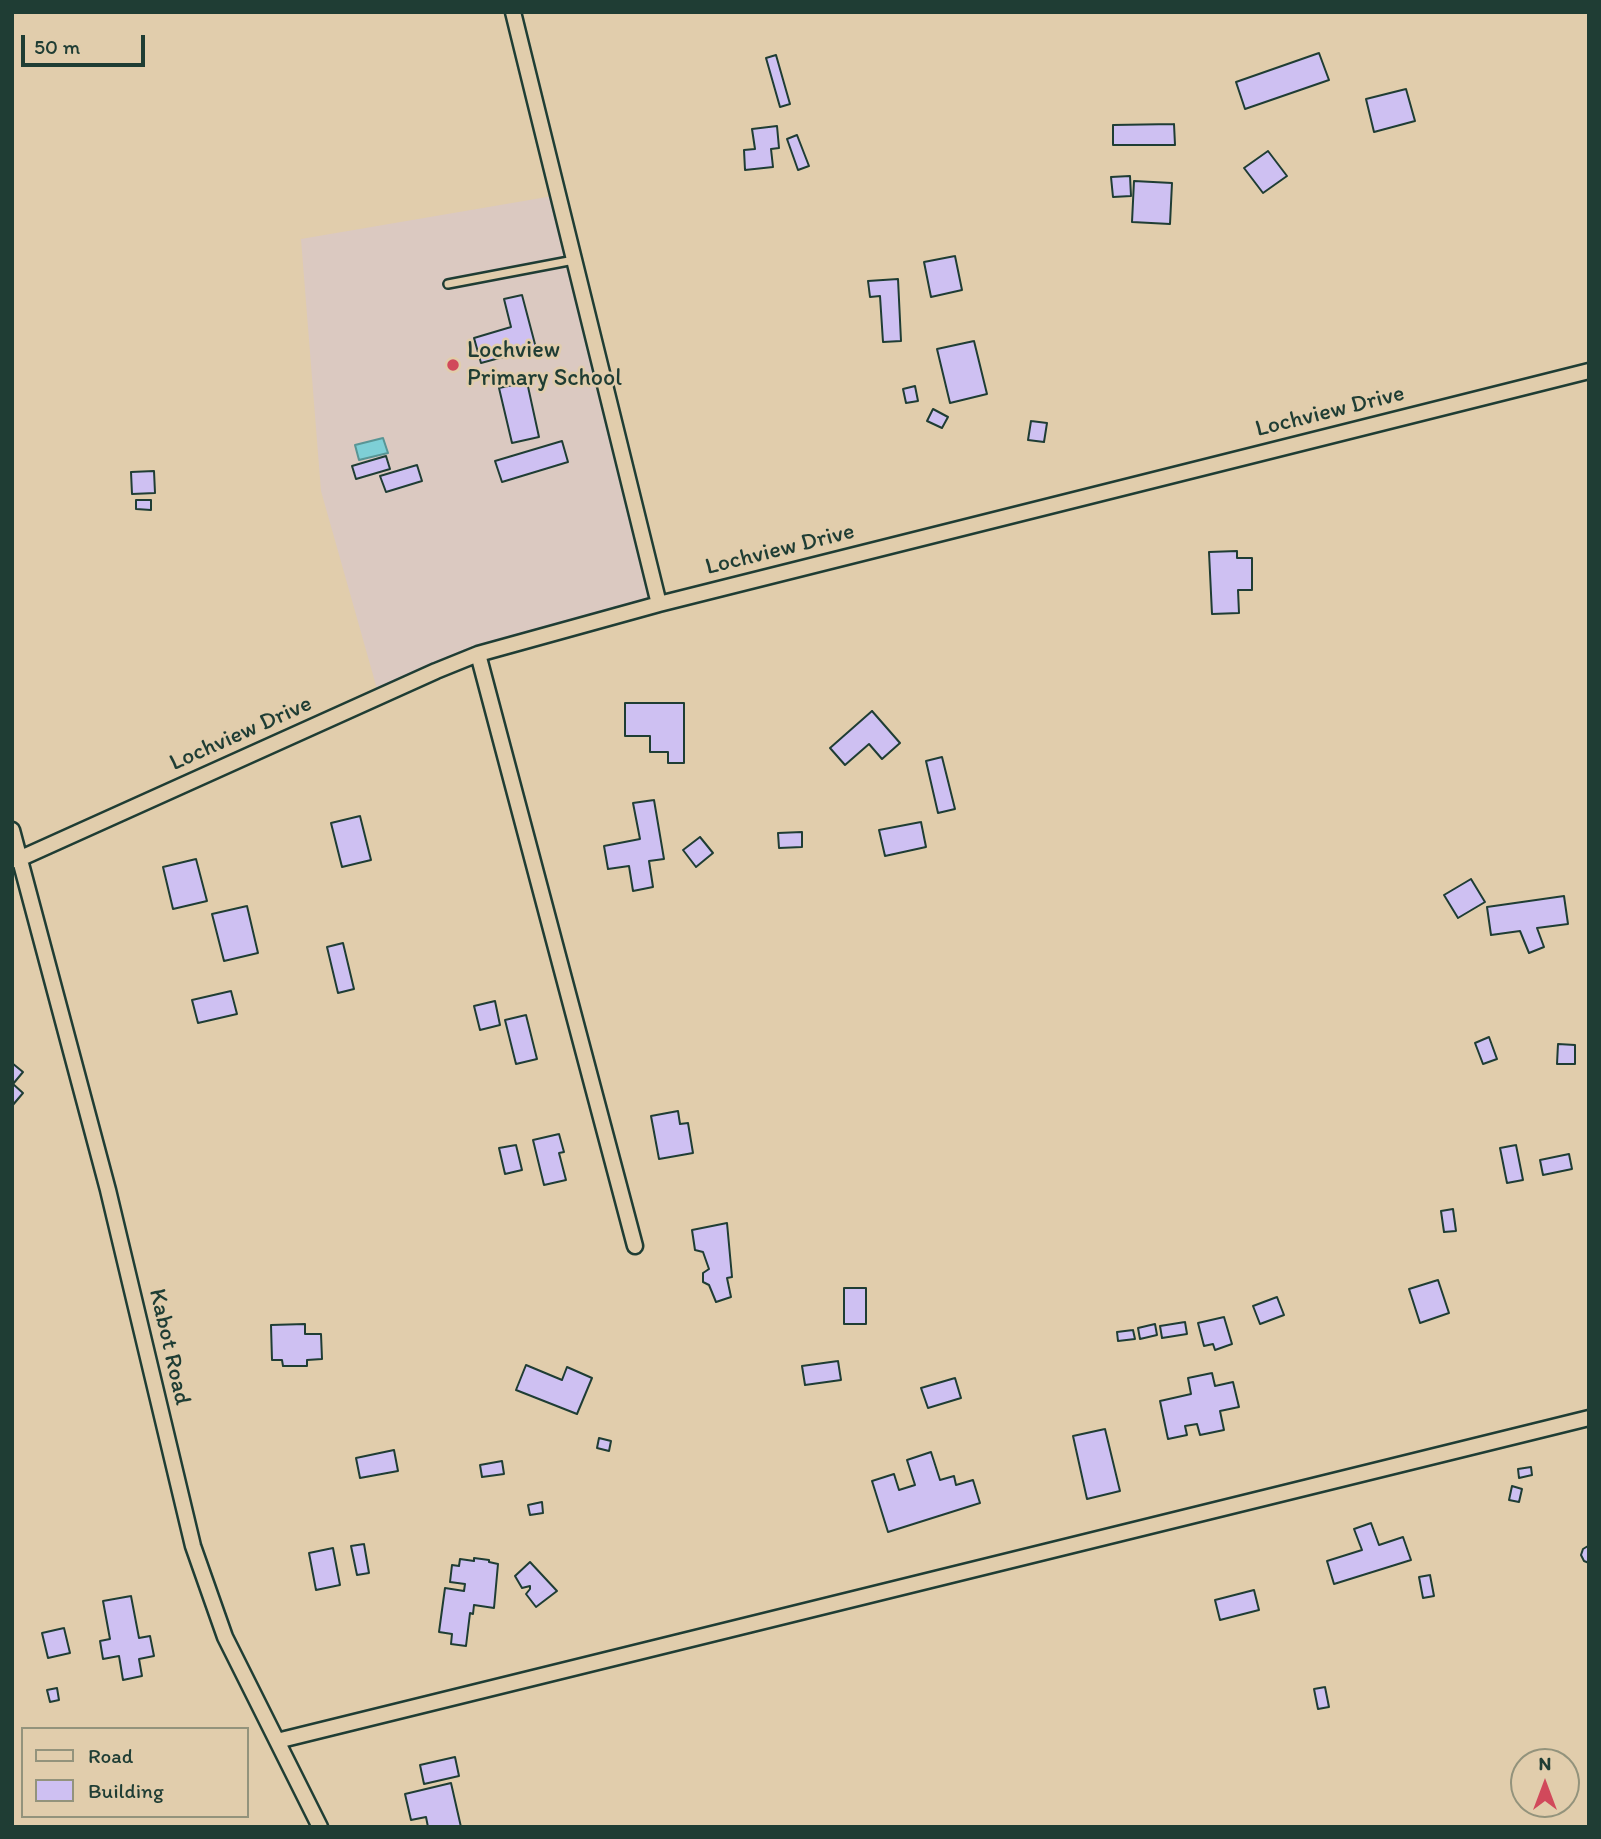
<!DOCTYPE html>
<style>
body{margin:0}
#map{position:relative;width:1601px;height:1839px;overflow:hidden;background:#e1cdac;font-family:Itim,sans-serif}
canvas{display:block}
.frame{position:absolute;inset:0;border:14px solid #1f3d34;pointer-events:none}
.legend{position:absolute;left:21px;top:1727px;width:228px;height:91px;box-sizing:border-box;background:#e1cdac;border:2px solid #93937c;margin:0;padding:9px 12px;list-style:none;font-size:21px;color:#1f3d34}
.legend li{display:flex;align-items:center;gap:14px;height:35px}
.legend b{width:35px;border:2px solid #93937c}
.north{position:absolute;left:1510px;top:1748px;width:70px;height:70px;box-sizing:border-box;background:#e1cdac;border:2px solid #93937c;border-radius:50%;rotate:0deg;font-size:19px;font-weight:700;line-height:28px;text-align:center;color:#1f3d34}
.north::after{content:'';display:block;margin:auto;width:24px;height:32px;background:#d1495b;clip-path:polygon(50% 0,100% 100%,50% 72%,0 100%)}
.scale{position:absolute;left:21px;top:35px;width:124px;height:32px;box-sizing:border-box;border:4px solid #1f3d34;border-top:0;padding-left:9px;font-size:21px;line-height:24px;white-space:nowrap;color:#1f3d34;-webkit-text-stroke:5px #e1cdac;paint-order:stroke}
</style>
<div id="map">
<canvas width="1601" height="1839"></canvas>
<div class="frame"></div>
<ul class="legend">
<li><b style="height:9px;background:#e1cdac"></b>Road</li>
<li><b style="height:19px;background:#cec0f2"></b>Building</li>
</ul>
<div class="north">N</div>
<div class="scale">50 m</div>
</div>
<script>
const ctx = document.querySelector('canvas').getContext('2d');
ctx.lineJoin = 'round';
function fill(path, color) { ctx.fillStyle = color; ctx.fill(path, 'evenodd'); }
const poly = rows => new Path2D(rows.map(r => 'M' + r).join(''));
function trace(path, color, width, dash) { ctx.strokeStyle = color; ctx.lineWidth = width; ctx.lineCap = dash ? 'butt' : 'round'; ctx.setLineDash(dash || []); ctx.stroke(path); }
function label(font, color, halo, rows, align = 'center') {
  ctx.font = font + ' Itim,sans-serif'; ctx.lineWidth = 5; ctx.setLineDash([]); ctx.textBaseline = 'middle'; ctx.strokeStyle = halo; ctx.fillStyle = color; for (const [text, x, y, turn = 0] of rows) {
    ctx.save(); ctx.translate(x, y); ctx.rotate((+turn || 0) * Math.PI / 180); ctx.textAlign = isNaN(turn) ? turn : align; if (halo) ctx.strokeText(text, 0, 0); ctx.fillText(text, 0, 0); ctx.restore();
  }
}
fill(poly([
 [553,196,652,599,476,649,377,689,321,491,301,239]
]), '#dbc9c1');
const water = poly([
 [383,438,388,453,359,460,355,445,383,438]
]);
fill(water, '#7ecfd6');
trace(water, '#589595', 2);
const building = poly([
 [1319,53,1329,80,1245,109,1236,82,1319,53],
 [776,55,790,104,780,107,766,58,776,55],
 [1406,89,1415,121,1374,132,1366,99,1406,89],
 [1174,124,1175,145,1113,145,1113,125,1174,124],
 [777,126,779,148,771,149,773,167,745,170,744,150,755,149,752,129,777,126],
 [797,135,809,166,798,170,787,139,797,135],
 [1268,151,1287,176,1263,193,1244,168,1268,151],
 [1130,176,1131,196,1113,197,1111,177,1130,176],
 [1134,181,1172,183,1170,224,1132,222,1134,181],
 [955,256,962,290,931,297,924,262,955,256],
 [898,279,901,341,883,342,880,296,870,297,868,281,898,279],
 [522,295,536,348,481,363,474,338,511,327,504,299,522,295],
 [974,341,987,394,950,403,937,349,974,341],
 [527,382,539,437,512,443,499,388,527,382],
 [915,386,918,401,906,403,903,389,915,386],
 [933,409,948,417,942,428,927,421,933,409],
 [1031,421,1047,423,1044,442,1028,440,1031,421],
 [562,441,568,462,502,482,495,461,562,441],
 [386,456,390,469,356,479,352,466,386,456],
 [417,465,422,481,386,492,380,476,417,465],
 [154,471,155,493,132,494,131,472,154,471],
 [136,500,151,500,151,510,136,509,136,500],
 [1237,551,1237,558,1252,558,1252,590,1238,590,1239,613,1212,614,1209,552,1237,551],
 [625,703,684,703,684,763,668,763,668,752,650,752,650,736,625,736,625,703],
 [872,711,900,743,882,759,869,744,845,765,830,748,872,711],
 [942,757,955,809,938,813,926,761,942,757],
 [654,800,664,859,649,861,653,887,633,891,629,866,608,869,604,846,640,839,633,803,654,800],
 [360,816,371,860,342,867,331,823,360,816],
 [921,822,926,847,885,856,879,830,921,822],
 [802,832,802,847,779,848,778,833,802,832],
 [700,837,713,853,696,867,683,850,700,837],
 [196,859,207,901,173,909,163,867,196,859],
 [1471,879,1485,902,1458,918,1444,895,1471,879],
 [1564,896,1568,924,1537,928,1544,947,1529,953,1520,931,1491,935,1487,907,1564,896],
 [247,906,258,953,224,961,212,914,247,906],
 [343,943,354,989,338,993,327,947,343,943],
 [231,991,237,1014,198,1023,192,1000,231,991],
 [495,1001,500,1025,480,1030,474,1006,495,1001],
 [526,1015,537,1059,516,1064,505,1020,526,1015],
 [1489,1037,1497,1059,1483,1064,1475,1043,1489,1037],
 [1558,1044,1575,1045,1575,1064,1557,1064,1558,1044],
 [12,1063,23,1072,13,1084,23,1093,12,1106,12,1063],
 [678,1111,680,1124,688,1123,693,1153,659,1159,651,1116,678,1111],
 [559,1134,564,1152,559,1153,566,1180,544,1185,533,1140,559,1134],
 [516,1145,522,1170,505,1174,499,1148,516,1145],
 [1516,1145,1523,1180,1507,1183,1500,1148,1516,1145],
 [1569,1154,1572,1169,1543,1175,1540,1160,1569,1154],
 [1453,1209,1456,1231,1444,1232,1441,1211,1453,1209],
 [727,1223,732,1277,727,1278,731,1297,716,1302,709,1285,703,1282,703,1273,709,1269,703,1252,695,1250,692,1230,727,1223],
 [1438,1280,1449,1313,1420,1323,1409,1289,1438,1280],
 [844,1288,866,1288,866,1324,844,1324,844,1288],
 [1277,1297,1284,1315,1260,1324,1253,1306,1277,1297],
 [1224,1317,1232,1344,1215,1350,1213,1344,1204,1346,1198,1323,1224,1317],
 [1185,1322,1187,1334,1162,1338,1160,1326,1185,1322],
 [305,1324,305,1334,321,1334,322,1359,307,1360,307,1366,283,1366,282,1360,272,1360,271,1325,305,1324],
 [1155,1324,1157,1335,1140,1339,1138,1328,1155,1324],
 [1133,1330,1135,1339,1118,1341,1117,1332,1133,1330],
 [838,1361,841,1380,805,1385,802,1366,838,1361],
 [526,1365,562,1380,567,1367,592,1378,577,1414,516,1390,526,1365],
 [1212,1373,1215,1386,1233,1382,1239,1407,1220,1411,1224,1430,1200,1435,1197,1424,1185,1426,1187,1435,1168,1439,1160,1401,1191,1394,1188,1378,1212,1373],
 [955,1378,961,1398,928,1408,921,1388,955,1378],
 [1105,1429,1120,1491,1087,1499,1073,1436,1105,1429],
 [599,1438,611,1441,609,1451,597,1448,599,1438],
 [394,1450,398,1471,360,1478,356,1458,394,1450],
 [931,1452,940,1480,954,1476,956,1485,973,1480,980,1503,888,1532,872,1481,894,1474,899,1490,915,1485,907,1460,931,1452],
 [502,1461,504,1474,482,1477,480,1465,502,1461],
 [1531,1467,1532,1475,1519,1478,1518,1469,1531,1467],
 [1512,1486,1522,1489,1519,1502,1509,1500,1512,1486],
 [542,1502,543,1513,530,1515,528,1505,542,1502],
 [1371,1523,1379,1545,1403,1537,1411,1560,1334,1584,1327,1561,1362,1550,1354,1529,1371,1523],
 [364,1544,369,1573,357,1575,351,1546,364,1544],
 [1588,1546,1589,1546,1589,1563,1584,1561,1581,1555,1583,1549,1588,1546],
 [333,1548,340,1585,316,1590,309,1553,333,1548],
 [474,1558,489,1560,489,1562,498,1564,494,1608,474,1605,473,1614,470,1613,466,1646,451,1644,452,1634,439,1632,445,1588,464,1591,465,1584,450,1582,452,1565,459,1566,460,1559,474,1561,474,1558],
 [530,1562,557,1591,536,1607,526,1594,530,1589,530,1586,522,1588,515,1576,530,1562],
 [1430,1575,1434,1596,1423,1598,1419,1577,1430,1575],
 [1254,1590,1259,1610,1220,1620,1215,1600,1254,1590],
 [131,1596,139,1638,150,1636,154,1656,139,1659,142,1676,123,1680,119,1656,103,1659,100,1641,110,1639,103,1601,131,1596],
 [64,1628,70,1653,48,1658,42,1633,64,1628],
 [1325,1687,1329,1707,1318,1709,1314,1689,1325,1687],
 [57,1688,59,1700,50,1702,47,1690,57,1688],
 [455,1757,459,1776,424,1784,420,1765,455,1757],
 [451,1783,461,1827,428,1827,426,1817,411,1820,405,1794,451,1783]
]);
fill(building, '#cec0f2');
trace(building, '#1f3d34', 2);
const service = poly([
 [448,284,574,260]
]);
const minor = poly([
 [513,12,659,604],
 [478,654,635,1246],
 [12,830,108,1190,193,1546,225,1637,320,1827],
 [12,860,19,859,436,671,478,654,659,604,1589,371],
 [277,1741,1589,1418]
]);
trace(service, '#1f3d34', 12);
trace(minor, '#1f3d34', 19);
trace(service, '#e1cdac', 7);
trace(minor, '#e1cdac', 14);
for (const [x, y, r, color] of [
 [453,365,7,"#d1495b"]
]) { const dot = new Path2D(); dot.arc(x, y, r, 0, 2 * Math.PI); ctx.fillStyle = color; ctx.fill(dot); trace(dot, '#e1cdac', 2.5); }
label('24px', '#1f3d34', '#e1cdac', [
 ["Lochview",467,351],
 ["Primary School",467,379]
], 'left');
label('24px', '#1f3d34', '#e1cdac', [
 ["Lochview Drive",1330,412,-14],
 ["Lochview Drive",780,550,-14],
 ["Lochview Drive",241,734,-24],
 ["Kabot Road",169,1347,77]
]);
</script>
